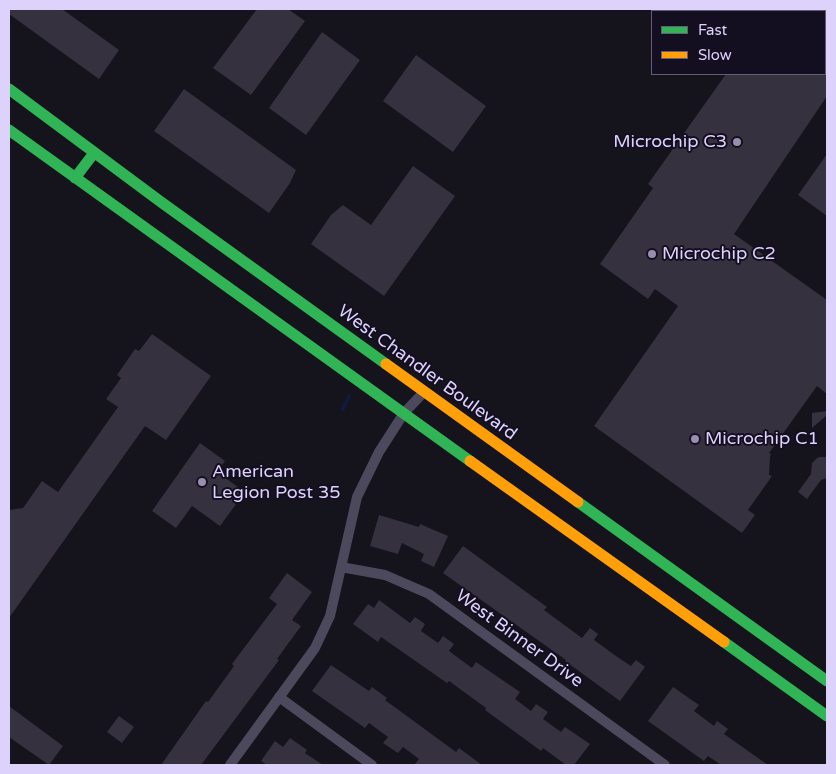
<!DOCTYPE html>
<style>
body{margin:0}
#map{position:relative;width:836px;height:774px;overflow:hidden;background:#15131c;font-family:"Varela Round",sans-serif}
canvas{display:block}
.frame{position:absolute;inset:0;border:10px solid #ddd2fb;pointer-events:none}
.legend{position:absolute;left:651px;top:10px;width:175px;height:65px;box-sizing:border-box;background:#140f20;border:1px solid #645d78;margin:0;padding:6px 9px;list-style:none;font-size:15px;color:#ddd2fb}
.legend li{display:flex;align-items:center;gap:10px;height:25px}
.legend b{width:25px;border:1px solid #645d78}
</style>
<div id="map">
<canvas width="836" height="774"></canvas>
<div class="frame"></div>
<ul class="legend">
<li><b style="height:6px;background:#30b455"></b>Fast</li>
<li><b style="height:6px;background:#ff9f0a"></b>Slow</li>
</ul>
</div>
<script>
const ctx = document.querySelector('canvas').getContext('2d');
ctx.lineJoin = 'round';
const poly = rows => new Path2D(rows.map(r => 'M' + r).join(''));
function trace(path, color, width, dash) { ctx.strokeStyle = color; ctx.lineWidth = width; ctx.lineCap = dash ? 'butt' : 'round'; ctx.setLineDash(dash || []); ctx.stroke(path); }
function fill(path, color) { ctx.fillStyle = color; ctx.fill(path, 'evenodd'); }
function label(font, color, halo, rows, align = 'center') {
  ctx.font = font + ' "Varela Round",sans-serif'; ctx.lineWidth = 4; ctx.setLineDash([]); ctx.textBaseline = 'middle'; ctx.strokeStyle = halo; ctx.fillStyle = color; for (const [text, x, y, turn = 0] of rows) {
    ctx.save(); ctx.translate(x, y); ctx.rotate((+turn || 0) * Math.PI / 180); ctx.textAlign = isNaN(turn) ? turn : align; if (halo) ctx.strokeText(text, 0, 0); ctx.fillText(text, 0, 0); ctx.restore();
  }
}
trace(poly([
 [343,409,349,396]
]), '#101a3b', 4);
fill(poly([
 [9,9,62,9,119,50,99,79,9,14],
 [257,9,288,9,305,21,251,95,213,68],
 [322,32,360,60,306,135,269,108],
 [416,55,486,106,453,152,383,101],
 [726,74,827,74,827,96,734,234,827,300,827,394,817,386,769,453,771,454,770,457,769,475,772,476,748,510,755,515,742,533,594,426,678,306,655,289,648,299,600,264,653,188,648,184],
 [184,89,296,170,290,183,269,213,154,131],
 [827,154,827,216,798,195],
 [413,166,455,196,384,296,311,244,331,215,343,205,371,225],
 [152,334,211,376,166,440,145,426,9,618,9,510,23,508,42,481,58,492,118,407,106,399,121,378,117,375,135,349,139,351],
 [827,411,827,415,812,428,812,413],
 [200,443,225,461,217,472,245,492,220,526,192,506,176,528,152,511],
 [820,457,827,457,827,478,821,480,807,499,798,492,811,474,812,463,817,458],
 [379,515,419,527,420,524,448,536,434,567,421,561,424,554,402,543,398,554,370,546],
 [463,546,547,607,544,610,582,638,590,628,598,634,594,640,616,656,631,666,636,660,645,667,620,701,565,661,566,660,443,573],
 [287,573,312,592,292,620,301,626,277,659,279,660,201,765,161,765,206,701,208,702,234,666,232,664,277,604,269,598],
 [379,600,410,623,415,617,425,624,421,631,438,643,443,636,454,644,449,651,472,668,476,662,520,692,515,699,531,711,536,704,548,712,543,719,561,732,565,727,590,744,574,765,566,765,543,748,541,751,485,710,486,708,449,681,447,683,381,637,378,642,353,624,368,604,374,608],
 [331,665,369,691,372,687,387,698,385,700,456,752,459,748,482,765,414,765,419,759,403,747,398,753,383,743,388,737,369,723,365,728,312,691],
 [673,687,699,705,694,711,714,726,717,721,728,729,724,734,768,765,721,765,708,756,704,761,648,721],
 [9,706,63,746,49,765,9,737],
 [119,716,134,727,122,743,107,732],
 [290,738,307,750,305,753,323,765,267,765,261,761,275,741,283,747]
]), '#35313e');
trace(poly([
 [341,567,385,575,429,594,665,765],
 [279,697,372,765],
 [230,765,315,648,330,616,357,497,379,452,404,413,424,392]
]), '#4c495c', 10);
trace(poly([
 [9,89,161,202,386,364],
 [9,130,470,461],
 [75,178,94,153],
 [578,502,827,681],
 [724,642,827,716]
]), '#30b455', 11);
trace(poly([
 [386,364,578,502],
 [470,461,724,642]
]), '#ff9f0a', 11);
for (const [x, y, r, color] of [
 [737,142,5,"#978fad"],
 [652,254,5,"#978fad"],
 [695,439,5,"#978fad"],
 [202,482,5,"#978fad"]
]) { const dot = new Path2D(); dot.arc(x, y, r, 0, 2 * Math.PI); ctx.fillStyle = color; ctx.fill(dot); trace(dot, '#140f20', 2); }
label('18px', '#ddd2fb', '#140f20', [
 ["Microchip C3",727,142,"right"],
 ["Microchip C2",662,254],
 ["Microchip C1",705,439],
 ["American",212,472],
 ["Legion Post 35",212,493]
], 'left');
label('18px', '#ddd2fb', '#140f20', [
 ["West Chandler Boulevard",427,373,36],
 ["West Binner Drive",519,639,36]
]);
</script>
